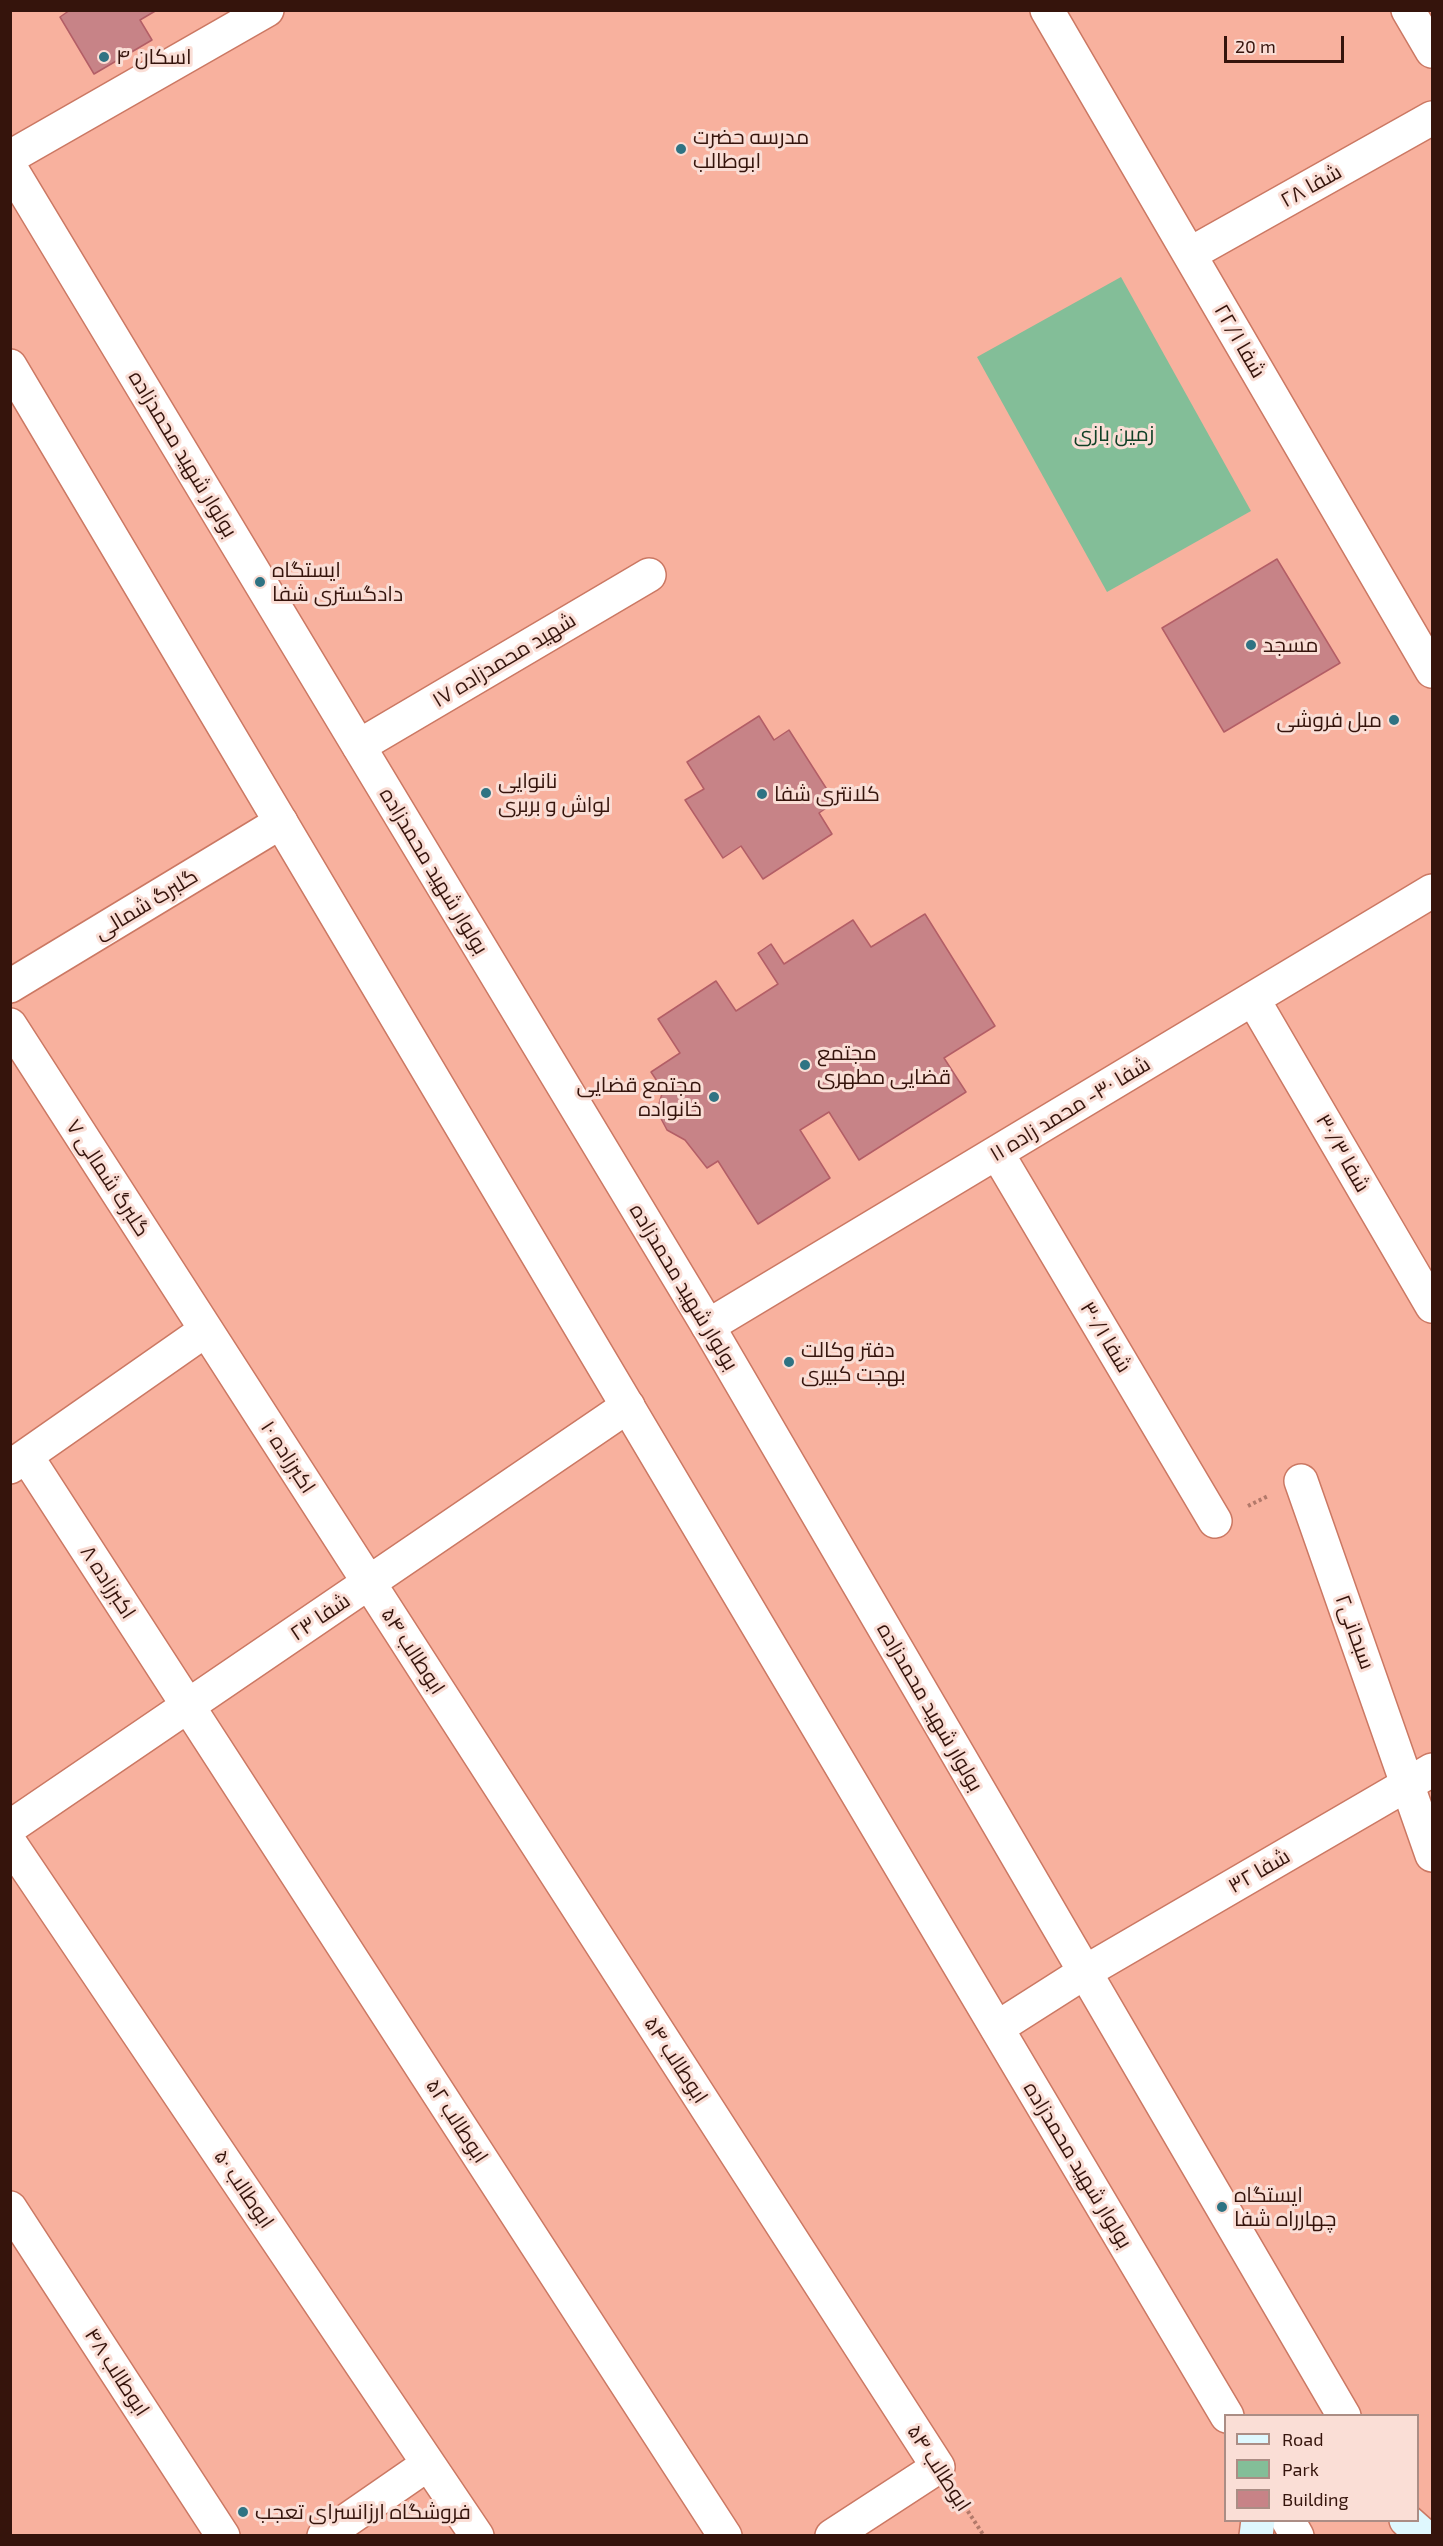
<!DOCTYPE html>
<meta charset="utf-8">
<style>
body{margin:0}
#map{position:relative;width:1443px;height:2546px;overflow:hidden;background:#f8b19e;font-family:"Exo 2",sans-serif}
canvas{display:block}
.frame{position:absolute;inset:0;border:12px solid #35140c;pointer-events:none}
.legend{position:absolute;left:1224px;top:2414px;width:195px;height:108px;box-sizing:border-box;background:#faded6;border:2px solid #ab8d85;margin:0;padding:8px 10px;list-style:none;font-size:18px;color:#35140c}
.legend li{display:flex;align-items:center;gap:12px;height:30px}
.legend b{width:30px;border:2px solid #ab8d85}
.scale{position:absolute;left:1224px;top:36px;width:120px;height:27px;box-sizing:border-box;border:3px solid #35140c;border-top:0;padding-left:8px;font-size:18px;line-height:21px;white-space:nowrap;color:#35140c;-webkit-text-stroke:4px #faded6;paint-order:stroke}
</style>
<div id="map">
<canvas width="1443" height="2546"></canvas>
<div class="frame"></div>
<ul class="legend">
<li><b style="height:8px;background:#dff8fe"></b>Road</li>
<li><b style="height:16px;background:#83be98"></b>Park</li>
<li><b style="height:16px;background:#c78387"></b>Building</li>
</ul>
<div class="scale">20 m</div>
</div>
<script>
const ctx = document.querySelector('canvas').getContext('2d');
ctx.lineJoin = 'round';
function fill(path, color) { ctx.fillStyle = color; ctx.fill(path, 'evenodd'); }
const poly = rows => new Path2D(rows.map(r => 'M' + r).join(''));
function trace(path, color, width, dash) { ctx.strokeStyle = color; ctx.lineWidth = width; ctx.lineCap = dash ? 'butt' : 'round'; ctx.setLineDash(dash || []); ctx.stroke(path); }
function label(font, color, halo, rows, align = 'center') {
  ctx.font = font + ' "Exo 2",Cairo,sans-serif'; ctx.lineWidth = 6; ctx.setLineDash([]); ctx.textBaseline = 'middle'; ctx.strokeStyle = halo; ctx.fillStyle = color; for (const [text, x, y, turn = 0] of rows) {
    ctx.save(); ctx.translate(x, y); ctx.rotate((+turn || 0) * Math.PI / 180); ctx.textAlign = isNaN(turn) ? turn : align; if (halo) ctx.strokeText(text, 0, 0); ctx.fillText(text, 0, 0); ctx.restore();
  }
}
fill(poly([
 [1121,277,1251,511,1107,592,977,357]
]), '#83be98');
const building = poly([
 [70,10,157,10,140,20,152,40,94,74,60,17,70,10],
 [1277,559,1340,663,1224,732,1162,628,1277,559],
 [759,716,774,740,789,730,835,802,819,813,832,834,763,879,741,846,723,858,685,800,704,789,687,762,759,716],
 [925,914,995,1026,944,1058,966,1092,859,1160,829,1112,800,1130,830,1178,758,1224,718,1161,707,1168,685,1140,667,1130,657,1111,663,1090,651,1072,680,1053,658,1019,716,981,736,1011,778,984,758,953,771,944,784,964,853,920,871,947,925,914]
]);
fill(building, '#c78387');
trace(building, '#b35e66', 1.5);
const minor = poly([
 [1047,10,1432,671],
 [1408,10,1432,51],
 [10,157,267,10],
 [1190,254,1432,118],
 [359,746,649,575],
 [10,986,281,822],
 [1253,999,1432,1306],
 [10,1025,938,2467,832,2536],
 [997,1153,1215,1521],
 [708,1326,1432,891],
 [27,1457,725,2536],
 [10,1467,206,1330],
 [1301,1481,1432,1855],
 [10,1827,628,1406],
 [10,1843,477,2536],
 [997,2028,1085,1972],
 [10,2208,223,2536],
 [324,2536,428,2464]
]);
const tertiary = poly([
 [10,167,708,1326,1344,2416],
 [10,366,1227,2416],
 [1085,1972,1432,1770],
 [1288,2520,1297,2536]
]);
const secondary = poly([
 [1406,2520,1424,2536],
 [1256,2536,1258,2520]
]);
trace(minor, '#cb7863', 36);
trace(tertiary, '#cb7863', 36);
trace(secondary, '#cb7863', 36);
trace(poly([
 [1248,1506,1268,1496],
 [958,2496,984,2536]
]), '#b2796a', 4, [3, 3]);
trace(minor, '#fff', 33);
trace(tertiary, '#fff', 33);
trace(secondary, '#dff8fe', 33);
for (const [x, y, r, color] of [
 [104,57,6,"#2f7383"],
 [681,149,6,"#2f7383"],
 [260,582,6,"#2f7383"],
 [1251,645,6,"#2f7383"],
 [1394,720,6,"#2f7383"],
 [486,793,6,"#2f7383"],
 [762,794,6,"#2f7383"],
 [805,1065,6,"#2f7383"],
 [714,1097,6,"#2f7383"],
 [789,1362,6,"#2f7383"],
 [1222,2207,6,"#2f7383"],
 [243,2512,6,"#2f7383"]
]) { const dot = new Path2D(); dot.arc(x, y, r, 0, 2 * Math.PI); ctx.fillStyle = color; ctx.fill(dot); trace(dot, '#faded6', 2); }
label('21px', '#35140c', '#faded6', [
 ["اسکان ۴",116,57],
 ["مدرسه حضرت",693,137],
 ["ابوطالب",693,161],
 ["ایستگاه",272,570],
 ["دادگستری شفا",272,594],
 ["مسجد",1263,645],
 ["مبل فروشی",1382,720,"right"],
 ["نانوایی",498,781],
 ["لواش و بربری",498,805],
 ["کلانتری شفا",774,794],
 ["مجتمع",817,1053],
 ["قضایی مطهری",817,1077],
 ["مجتمع قضایی",702,1085,"right"],
 ["خانواده",702,1109,"right"],
 ["دفتر وکالت",801,1350],
 ["بهجت کبیری",801,1374],
 ["ایستگاه",1234,2195],
 ["چهارراه شفا",1234,2219],
 ["فروشگاه ارزانسرای تعجب",255,2512]
], 'left');
label('21px', '#35140c', '#faded6', [
 ["شفا ۲۸",1311,186,-29],
 ["۲۲/۱ شفا",1240,341,60],
 ["بولوار شهید محمدزاده",183,454,59],
 ["شهید محمدزاده ۱۷",504,660,-31],
 ["بولوار شهید محمدزاده",434,871,59],
 ["گلبرگ شمالی",146,904,-31],
 ["شفا ۳۰- محمد زاده ۱۱",1070,1109,-31],
 ["۳۰/۳ شفا",1343,1153,60],
 ["گلبرگ شمالی ۷",108,1178,57],
 ["بولوار شهید محمدزاده",684,1287,59],
 ["شفا ۳۰/۱",1106,1337,59],
 ["اکبرزاده ۱۰",288,1457,57],
 ["اکبرزاده ۸",108,1582,57],
 ["شفا ۲۳",320,1617,-34],
 ["سبحانی۲",1355,1632,70],
 ["ابوطالب ۵۴",413,1651,57],
 ["بولوار شهید محمدزاده",930,1707,60],
 ["شفا ۳۲",1259,1871,-30],
 ["ابوطالب ۵۴",676,2060,57],
 ["ابوطالب ۵۲",457,2121,57],
 ["بولوار شهید محمدزاده",1078,2165,59],
 ["ابوطالب ۵۰",244,2189,56],
 ["ابوطالب ۴۸",117,2372,57],
 ["ابوطالب ۵۴",939,2468,57]
]);
label('21px', '#104026', '#faded6', [
 ["زمین بازی",1114,434]
]);
</script>
